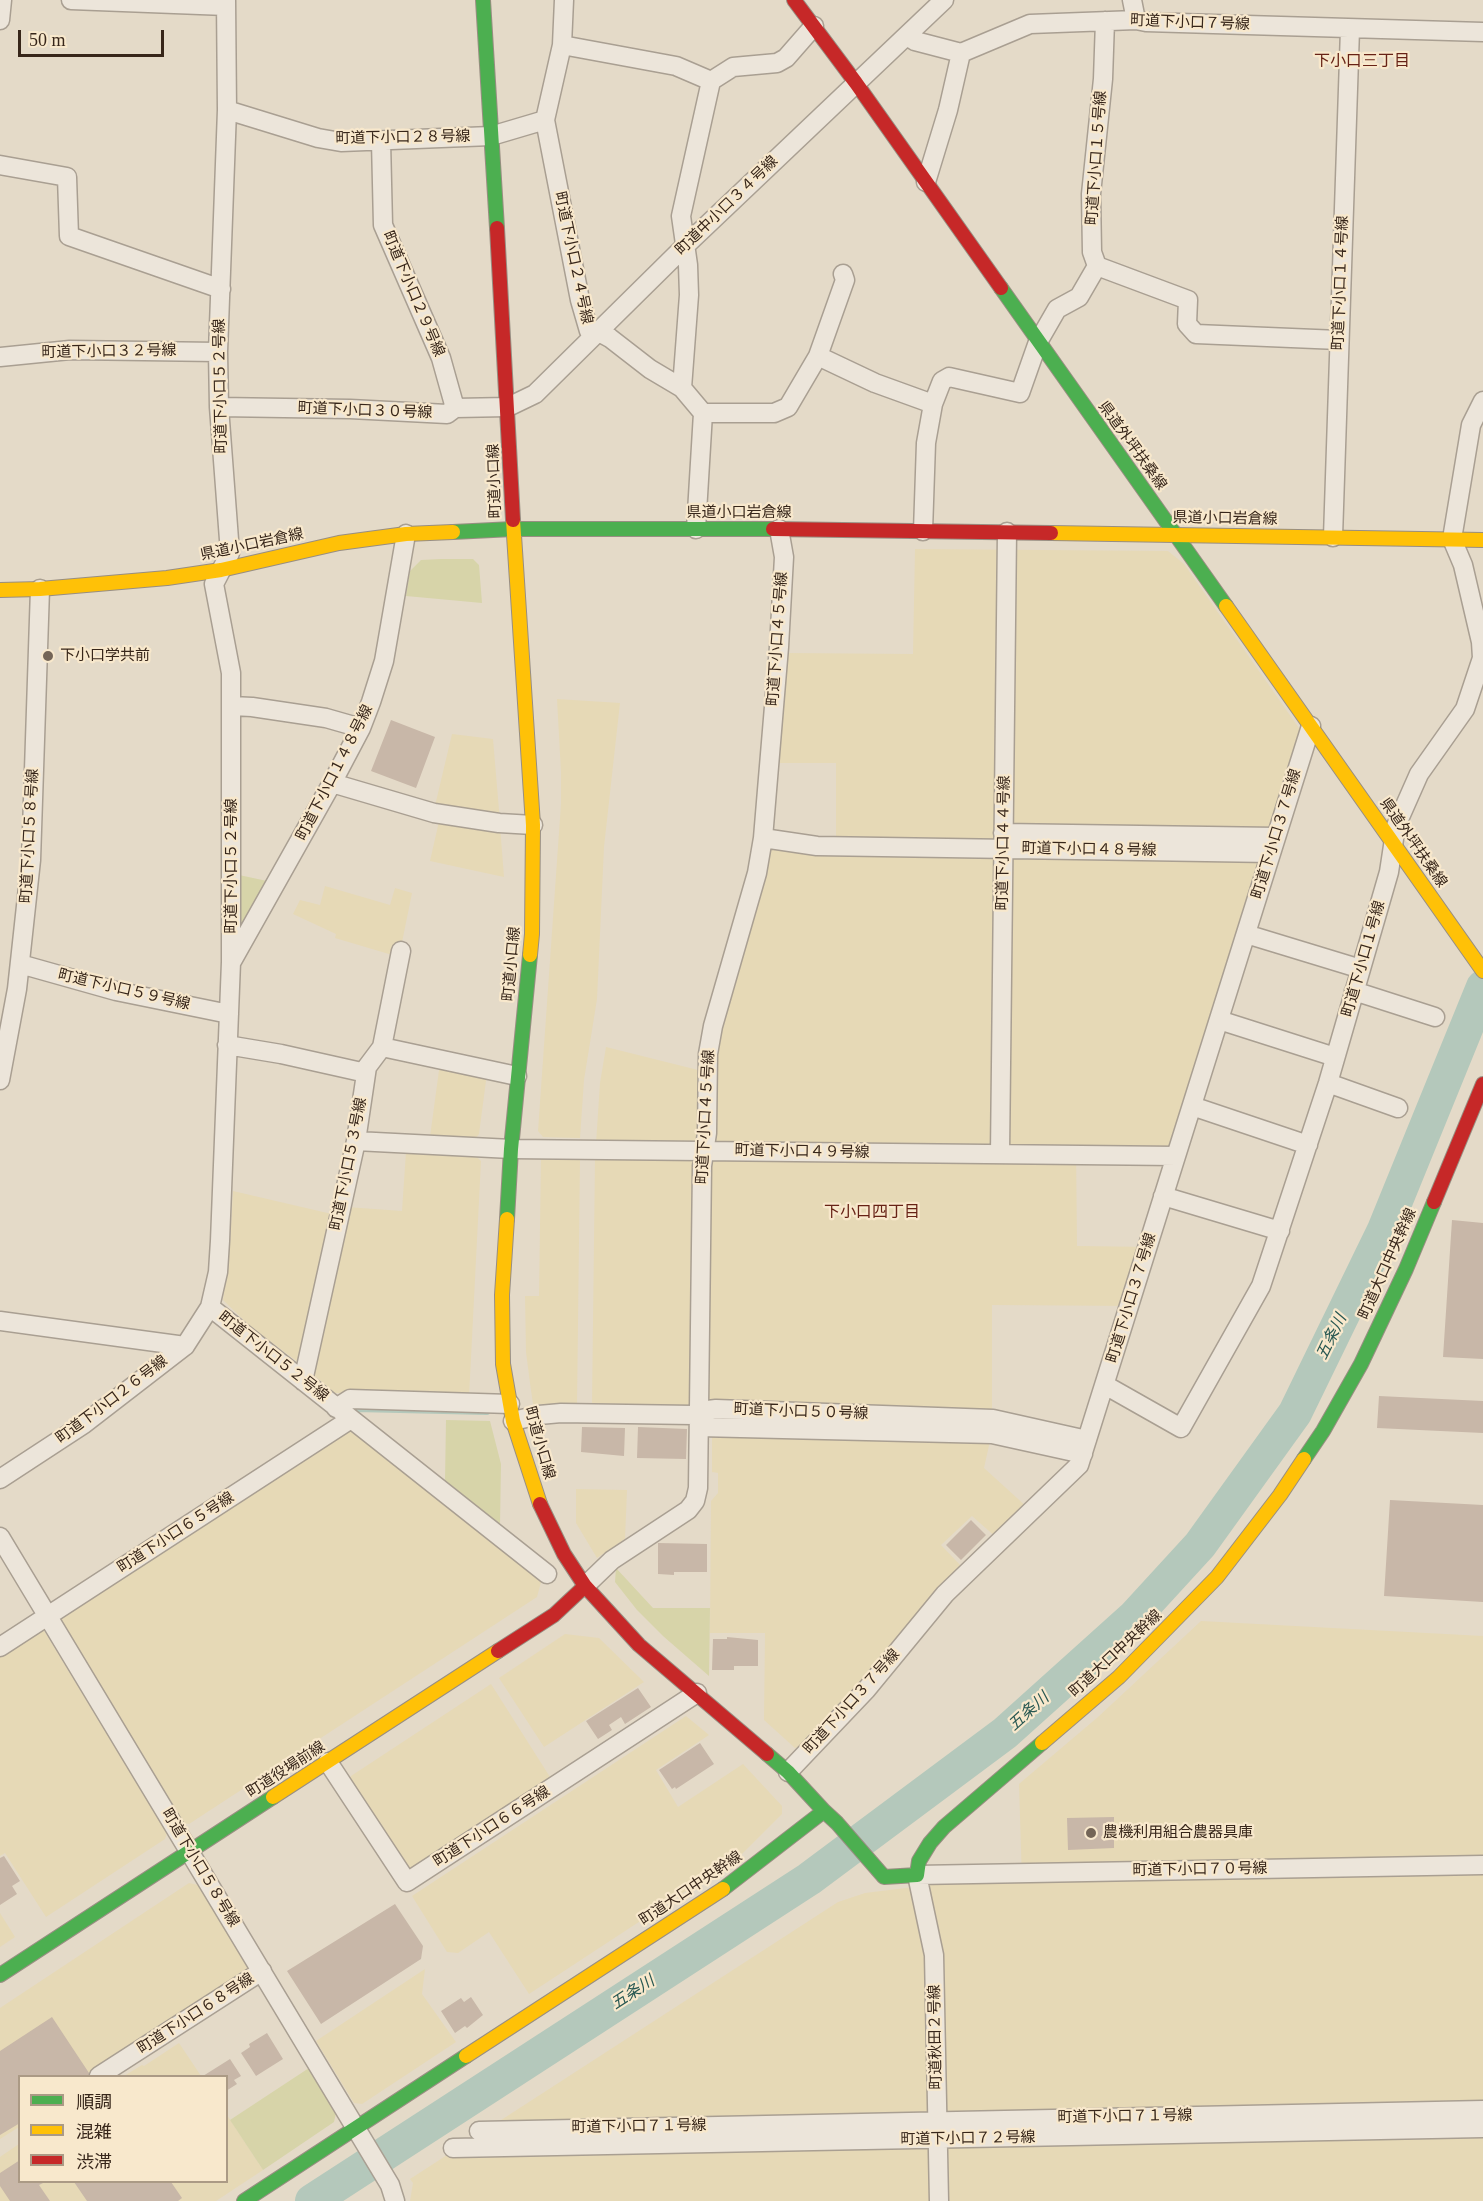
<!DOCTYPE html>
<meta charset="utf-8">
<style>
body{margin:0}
#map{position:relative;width:1483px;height:2201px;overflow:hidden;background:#e4dac8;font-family:"Times New Roman","Noto Sans JP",serif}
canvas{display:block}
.legend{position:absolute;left:18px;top:2075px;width:210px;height:108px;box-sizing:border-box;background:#f8e8cc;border:2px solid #ab9a85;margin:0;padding:8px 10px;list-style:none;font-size:18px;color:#37261a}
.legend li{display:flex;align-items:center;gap:12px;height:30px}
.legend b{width:30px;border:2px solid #ab9a85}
.scale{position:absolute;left:18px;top:30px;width:146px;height:27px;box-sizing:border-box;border:3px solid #37261a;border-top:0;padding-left:8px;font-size:18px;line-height:21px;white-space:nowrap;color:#37261a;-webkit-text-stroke:4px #f8e8cc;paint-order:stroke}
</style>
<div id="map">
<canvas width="1483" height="2201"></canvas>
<ul class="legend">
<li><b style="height:8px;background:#4caf50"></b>順調</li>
<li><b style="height:8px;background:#ffc107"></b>混雑</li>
<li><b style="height:8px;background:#c62828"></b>渋滞</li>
</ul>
<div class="scale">50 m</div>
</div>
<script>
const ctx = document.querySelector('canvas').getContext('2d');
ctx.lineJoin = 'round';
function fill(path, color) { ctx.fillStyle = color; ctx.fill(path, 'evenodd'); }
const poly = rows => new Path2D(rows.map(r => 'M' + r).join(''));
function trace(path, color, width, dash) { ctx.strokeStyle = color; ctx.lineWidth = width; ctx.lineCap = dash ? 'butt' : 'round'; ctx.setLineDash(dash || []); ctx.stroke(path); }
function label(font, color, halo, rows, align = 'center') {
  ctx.font = font + ' "Times New Roman","Noto Sans JP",serif'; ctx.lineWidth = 4.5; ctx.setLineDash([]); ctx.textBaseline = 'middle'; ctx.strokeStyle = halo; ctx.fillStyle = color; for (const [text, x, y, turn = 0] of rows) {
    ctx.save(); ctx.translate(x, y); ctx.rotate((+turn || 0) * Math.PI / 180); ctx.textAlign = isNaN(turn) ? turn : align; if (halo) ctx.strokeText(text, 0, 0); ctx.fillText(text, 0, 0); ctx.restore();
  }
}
fill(poly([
 [915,549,1168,551,1184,564,1301,731,1299,733,1174,1140,1167,1147,1076,1146,1077,1246,1155,1247,1137,1306,992,1305,992,1411,592,1405,595,1159,600,1083,606,1047,718,1075,718,1054,722,1029,761,892,771,847,836,849,836,763,776,763,786,653,913,654],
 [557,699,620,703,604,847,597,999,584,1080,580,1138,543,1137,538,1131,561,804,561,772],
 [452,734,493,739,500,822,434,810],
 [440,817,500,826,504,877,430,861],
 [325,886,390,905,395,888,412,893,399,957,335,938,336,934,293,914,300,900,320,905],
 [440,1063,487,1073,479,1134,475,1139,430,1137],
 [406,1152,476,1156,481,1161,469,1397,335,1393,310,1372,346,1207,402,1211],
 [541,1158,580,1158,577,1405,533,1404,530,1383,526,1352,525,1296,539,1296],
 [233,1191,336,1215,303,1366,250,1326,223,1300,230,1244],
 [346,1427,541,1582,537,1597,189,1824,183,1823,59,1616],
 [712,1434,990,1441,984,1468,1028,1508,997,1538,972,1516,941,1545,963,1568,871,1676,809,1741,799,1747,795,1748,764,1720,765,1633,710,1633,711,1501,718,1493,718,1473,712,1472],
 [576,1489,627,1490,625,1539,597,1558,576,1523],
 [1201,1621,1483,1636,1483,2201,410,2201,413,2183,410,2179,838,1902,865,1893,955,1882,1022,1881,1019,1784,1098,1717],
 [40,1624,167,1833,165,1839,46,1917,5,1853,0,1856,0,1650],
 [565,1634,599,1638,644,1682,544,1747,499,1678],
 [491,1684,550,1777,411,1869,404,1868,349,1784,351,1776],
 [686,1716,709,1735,656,1770,678,1807,743,1764,782,1806,782,1814,741,1855,529,1994,489,1932,458,1953,447,1952,412,1896],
 [189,1883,198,1885,252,1972,96,2076,20,2076,19,2127,0,2139,0,2008],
 [0,1913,15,1937,0,1947],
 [425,1969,422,1994,456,2042,362,2104,354,2103,316,2041],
 [179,2043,201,2076,124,2076,142,2065,144,2066],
 [227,2115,263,2170,216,2201,0,2201,0,2157,19,2144,20,2182,226,2182]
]), '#e6d9b6');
fill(poly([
 [441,559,473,559,479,565,482,603,406,596,410,571,421,560],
 [239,875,267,881,242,925,239,924],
 [446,1420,490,1421,501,1464,500,1525,445,1481],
 [616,1568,653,1608,710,1608,709,1676,663,1636,637,1610,615,1582],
 [309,2068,336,2113,334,2122,263,2170,230,2120]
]), '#d7d4a9');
trace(poly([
 [348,1414,356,1409,487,1412]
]), '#b4c8bb', 6);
trace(poly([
 [312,2201,809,1879,1005,1733,1134,1617,1200,1545,1295,1413,1384,1230,1483,987]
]), '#b4c8bb', 34);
fill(poly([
 [391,720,435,737,416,788,371,771],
 [1452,1220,1483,1223,1483,1359,1443,1357],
 [1379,1396,1483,1401,1483,1433,1377,1428],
 [582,1427,625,1428,624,1456,581,1452],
 [638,1427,687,1429,686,1459,637,1458],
 [1390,1500,1483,1505,1483,1602,1384,1596],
 [971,1520,986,1535,961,1560,946,1545],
 [658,1543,707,1544,707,1572,674,1572,674,1575,658,1574],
 [727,1637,758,1640,758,1666,734,1666,734,1670,712,1670,713,1639,727,1639],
 [638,1688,651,1707,625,1724,621,1717,609,1725,612,1730,598,1739,586,1721],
 [700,1743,714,1764,676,1789,675,1787,672,1789,659,1770],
 [1114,1817,1114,1848,1068,1850,1067,1818],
 [4,1856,20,1881,12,1886,17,1894,0,1905,0,1858],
 [395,1904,423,1946,421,1959,321,2024,287,1971],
 [471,1997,483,2015,467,2028,465,2026,455,2033,441,2011,461,1998,464,2002],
 [52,2017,91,2076,20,2076,20,2123,0,2135,0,2051],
 [267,2033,283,2059,256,2076,241,2053,250,2047,249,2044],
 [230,2059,241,2076,234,2080,237,2084,226,2091,226,2076,203,2076],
 [20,2160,20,2182,45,2182,39,2185,50,2201,10,2201,0,2186,0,2173],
 [74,2182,171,2182,182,2198,178,2201,87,2201]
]), '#c8b7a8');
const street = poly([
 [71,0,226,6],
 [226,0,227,110,218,352,219,407,230,553,214,584,231,673,231,962,220,1241,218,1272,210,1307,547,1574],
 [564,0,562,45,545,120,580,300,589,331,599,332,610,338,650,369,682,388,703,413,696,529],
 [1132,0,1136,20],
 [0,20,2,0],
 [907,36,915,41,961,53,1030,24,1136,20,1146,22,1483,32],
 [562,45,676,66,711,81,733,67,777,63,786,58,814,26],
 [227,110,318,138,341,142,491,136,545,120],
 [381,141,383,225,441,358,455,408],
 [0,165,67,177,69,236,221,289],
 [926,182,948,110,961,53],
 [1097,266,1188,300,1187,324,1196,334,1339,340],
 [818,356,875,383,933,404],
 [0,357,70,350,218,352],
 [682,388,689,295,688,265,681,216,711,81],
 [219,407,350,409,447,414,455,408,508,407,535,394,686,245,944,0],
 [703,413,774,413,788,407,818,356,845,280,843,274],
 [923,531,926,443,933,404,942,381,949,377,1020,393,1038,342,1057,309,1079,297,1097,266,1092,252,1091,194,1103,79,1105,21],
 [1333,537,1350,29],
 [232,706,252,707,326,718,361,728],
 [332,783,434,813,499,823,533,825],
 [1003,833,1276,837],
 [763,838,817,846,1271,853],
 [1246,934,1361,969],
 [232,961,332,783,361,728,371,702,384,661,406,534],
 [20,964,116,991,229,1014],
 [1354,991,1435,1017],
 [1219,1020,1335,1057],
 [227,1045,281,1054,366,1073],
 [382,1047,517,1076],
 [0,1080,17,989,31,860,40,589],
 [1328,1083,1398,1108],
 [1192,1106,1308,1145],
 [356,1141,511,1149,1176,1156],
 [1000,1154,1007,532],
 [1163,1196,1280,1231],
 [0,1321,185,1346],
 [303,1381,356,1141,367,1067,382,1047,401,951],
 [1105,1385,1181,1428,1261,1286,1328,1083,1389,872,1396,826,1419,774,1465,709,1482,658,1481,642,1463,565,1452,539,1471,425,1483,401],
 [336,1408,350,1399,510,1404],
 [513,1421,539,1415,561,1413,693,1415,699,1411,716,1409,993,1419,1087,1440],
 [699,1427,992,1434,1083,1454],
 [0,1479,84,1424,185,1346,210,1307],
 [0,1537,390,2185,395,2201],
 [585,1586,612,1560,688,1510,695,1501,698,1488,702,1166,707,1133,708,1054,713,1026,757,873,763,838,779,647,784,557,779,529],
 [0,1647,351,1419],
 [328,1762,407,1882,697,1693],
 [788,1772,866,1690,945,1594,1079,1465,1311,726],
 [99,2076,262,1971],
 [479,2131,1483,2110],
 [453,2148,1483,2128],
 [939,2201,934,1955,917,1875,1483,1865]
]);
const fast = poly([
 [483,0,497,228],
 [1001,288,1226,606],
 [453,532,513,529,773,529],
 [507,1219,511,1149,530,955],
 [1304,1459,1323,1431,1361,1364,1406,1269,1434,1202],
 [767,1754,788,1772,824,1811],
 [723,1889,824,1811,837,1823,884,1877,917,1875,919,1861,930,1843,944,1827,1042,1743],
 [0,1975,273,1797],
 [244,2201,466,2056]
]);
const slow = poly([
 [513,520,533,825,532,934,530,955],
 [1051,533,1483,540],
 [0,590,40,589,167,578,221,570,339,543,406,534,453,532],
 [1226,606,1483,971],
 [507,1219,502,1295,503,1364,513,1421,540,1504],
 [1042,1743,1119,1677,1217,1577,1280,1495,1304,1459],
 [273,1797,498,1651],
 [466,2056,723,1889]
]);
const jam = poly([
 [794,0,856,83,1001,288],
 [497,228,513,520],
 [773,529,1051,533],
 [1434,1202,1483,1084],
 [540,1504,564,1554,585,1586,639,1645,767,1754],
 [498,1651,554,1615,585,1586]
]);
trace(street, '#a99f92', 21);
trace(fast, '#988e82', 16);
trace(slow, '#988e82', 16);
trace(jam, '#988e82', 16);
trace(street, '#ece5da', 18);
trace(fast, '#4caf50', 14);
trace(slow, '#ffc107', 14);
trace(jam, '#c62828', 14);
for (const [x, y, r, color] of [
 [48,656,6,"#746557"],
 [1091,1833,6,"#746557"]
]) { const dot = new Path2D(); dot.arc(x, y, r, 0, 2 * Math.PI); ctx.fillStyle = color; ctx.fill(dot); trace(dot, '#f8e8cc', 2); }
label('15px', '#37261a', '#f8e8cc', [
 ["町道下小口７号線",1190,23,2],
 ["町道下小口２８号線",403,138,-1],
 ["町道下小口１５号線",1097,158,-86],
 ["町道中小口３４号線",727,206,-44],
 ["町道下小口２４号線",573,258,78],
 ["町道下小口１４号線",1341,283,-88],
 ["町道下小口２９号線",413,294,67],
 ["町道下小口３２号線",109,352,-1],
 ["町道下小口５２号線",221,386,-91],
 ["町道下小口３０号線",365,411,2],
 ["県道外坪扶桑線",1132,446,54],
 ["町道小口線",495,481,-92],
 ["県道小口岩倉線",739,513],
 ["県道小口岩倉線",1225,519,1],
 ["県道小口岩倉線",252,545,-12],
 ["町道下小口４５号線",778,639,-86],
 ["町道下小口１４８号線",335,773,-63],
 ["町道下小口３７号線",1277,834,-73],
 ["町道下小口５８号線",30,836,-87],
 ["町道下小口４４号線",1004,843,-89],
 ["県道外坪扶桑線",1413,843,55],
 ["町道下小口４８号線",1089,850,1],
 ["町道下小口５２号線",232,866,-90],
 ["町道下小口１号線",1364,959,-74],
 ["町道小口線",512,964,-85],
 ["町道下小口５９号線",124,990,13],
 ["町道下小口４５号線",706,1117,-87],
 ["町道下小口４９号線",802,1152,1],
 ["町道下小口５３号線",349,1164,-79],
 ["町道大口中央幹線",1388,1264,-66],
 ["町道下小口３７号線",1132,1298,-73],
 ["町道下小口５２号線",273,1357,38],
 ["町道下小口２６号線",112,1400,-37],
 ["町道下小口５０号線",801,1412,2],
 ["町道小口線",539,1443,74],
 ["町道下小口６５号線",176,1533,-33],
 ["町道大口中央幹線",1116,1654,-43],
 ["町道下小口３７号線",852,1702,-48],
 ["町道役場前線",286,1770,-33],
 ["町道下小口６６号線",492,1827,-33],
 ["町道下小口５８号線",200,1868,59],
 ["町道下小口７０号線",1200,1870,-1],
 ["町道大口中央幹線",691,1889,-34],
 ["町道下小口６８号線",196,2014,-33],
 ["町道秋田２号線",936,2037,-91],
 ["町道下小口７１号線",1125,2117,-1],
 ["町道下小口７１号線",639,2127,-1],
 ["町道下小口７２号線",968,2139,-1]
]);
label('15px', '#37261a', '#f8e8cc', [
 ["下小口学共前",60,656],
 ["農機利用組合農器具庫",1103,1833]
], 'left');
label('16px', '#672216', '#f8e8cc', [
 ["下小口三丁目",1362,62],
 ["下小口四丁目",872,1213]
]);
label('italic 16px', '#285852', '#f8e8cc', [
 ["五条川",1332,1337,-64],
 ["五条川",1029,1712,-42],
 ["五条川",633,1993,-33]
]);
</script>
